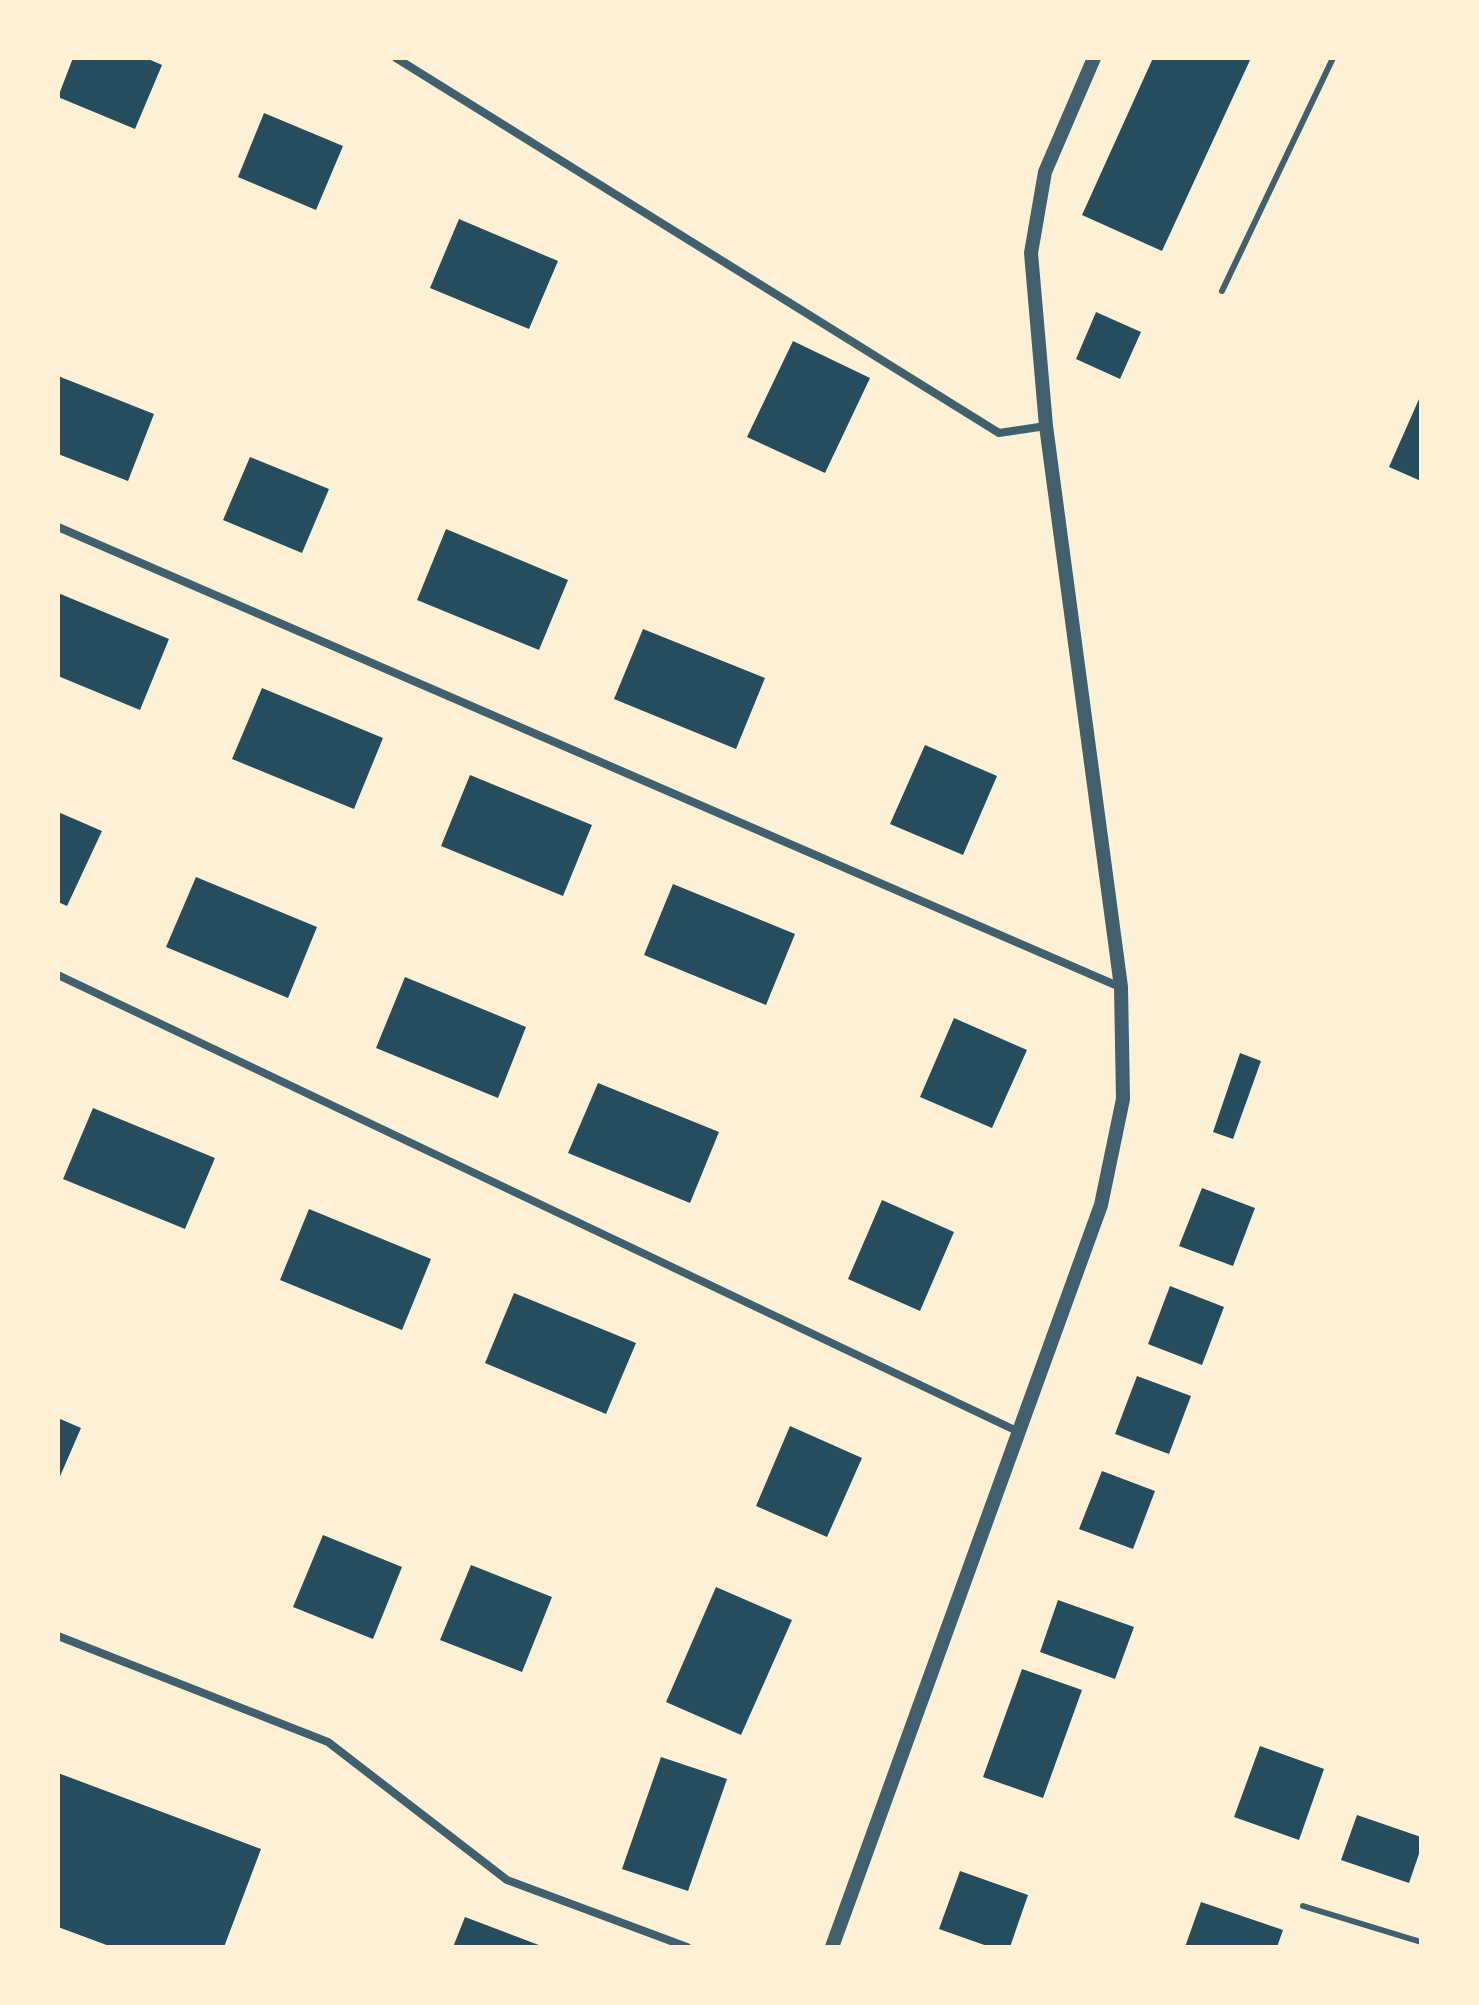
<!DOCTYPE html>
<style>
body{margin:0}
#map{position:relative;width:1479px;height:2005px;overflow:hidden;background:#fdf0d5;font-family:"Fira Sans Condensed",sans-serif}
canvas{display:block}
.frame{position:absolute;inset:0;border:60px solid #fdf0d5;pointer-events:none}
</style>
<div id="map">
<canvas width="1479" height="2005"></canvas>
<div class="frame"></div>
</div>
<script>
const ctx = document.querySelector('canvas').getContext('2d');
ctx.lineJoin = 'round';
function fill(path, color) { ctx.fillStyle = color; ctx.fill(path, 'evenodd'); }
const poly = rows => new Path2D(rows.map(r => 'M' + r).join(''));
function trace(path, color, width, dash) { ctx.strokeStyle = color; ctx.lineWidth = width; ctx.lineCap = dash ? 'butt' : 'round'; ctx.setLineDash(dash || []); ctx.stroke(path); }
fill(poly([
 [73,58,146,58,162,65,135,129,58,97],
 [1153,58,1251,58,1162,251,1082,215],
 [264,113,343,146,316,210,238,177],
 [459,219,558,261,529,329,430,288],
 [1096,312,1141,332,1120,379,1076,359],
 [793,341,870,378,825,473,747,437],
 [58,376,154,414,128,481,58,454],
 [1419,399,1421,400,1421,481,1389,467],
 [250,457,329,489,302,553,223,520],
 [446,529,568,580,539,650,417,600],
 [58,593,169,639,140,710,58,676],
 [643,629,765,678,736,749,614,699],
 [262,688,383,738,354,809,232,759],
 [925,745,997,776,963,855,890,824],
 [470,775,592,825,563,896,441,846],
 [58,812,102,831,67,906,58,902],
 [196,877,317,927,288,998,166,947],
 [673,884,795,934,766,1005,644,955],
 [405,977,526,1027,498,1098,376,1048],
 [954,1018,1027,1050,992,1128,920,1097],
 [1240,1053,1261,1061,1233,1139,1213,1132],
 [598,1083,719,1132,690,1203,568,1153],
 [93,1108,215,1158,185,1229,63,1179],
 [1202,1188,1255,1208,1233,1266,1179,1246],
 [882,1200,954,1232,920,1311,848,1279],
 [309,1209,431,1259,402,1330,280,1280],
 [1170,1286,1224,1307,1202,1365,1148,1344],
 [514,1293,636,1343,606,1414,485,1363],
 [1137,1376,1191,1396,1169,1454,1115,1434],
 [58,1418,81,1428,58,1481],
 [790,1426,862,1458,827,1537,756,1506],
 [1102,1471,1155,1491,1133,1549,1079,1529],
 [323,1535,402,1567,373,1639,293,1607],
 [471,1565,552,1597,522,1672,440,1640],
 [716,1587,792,1620,741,1735,666,1702],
 [1058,1600,1134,1627,1115,1679,1040,1652],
 [1022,1669,1082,1690,1043,1798,983,1777],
 [1260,1746,1324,1769,1299,1840,1234,1817],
 [661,1757,727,1779,688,1891,622,1869],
 [58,1773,261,1849,224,1947,112,1947,58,1927],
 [1357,1815,1421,1837,1421,1848,1409,1883,1341,1860],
 [960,1871,1028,1895,1010,1947,990,1947,939,1929],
 [1201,1902,1283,1930,1277,1947,1185,1947],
 [465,1917,544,1947,453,1947]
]), '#264d5e');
trace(poly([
 [1222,291,1333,58],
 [1303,1906,1421,1942]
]), '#3f606c', 6);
trace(poly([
 [396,58,999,433,1046,426],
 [58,527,1120,987],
 [58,975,1019,1432],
 [58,1636,328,1742,507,1880,687,1947]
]), '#3f606c', 8);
trace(poly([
 [832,1947,1101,1205,1123,1099,1121,987,1046,426,1031,253,1045,172,1094,58]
]), '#3f606c', 14);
</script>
